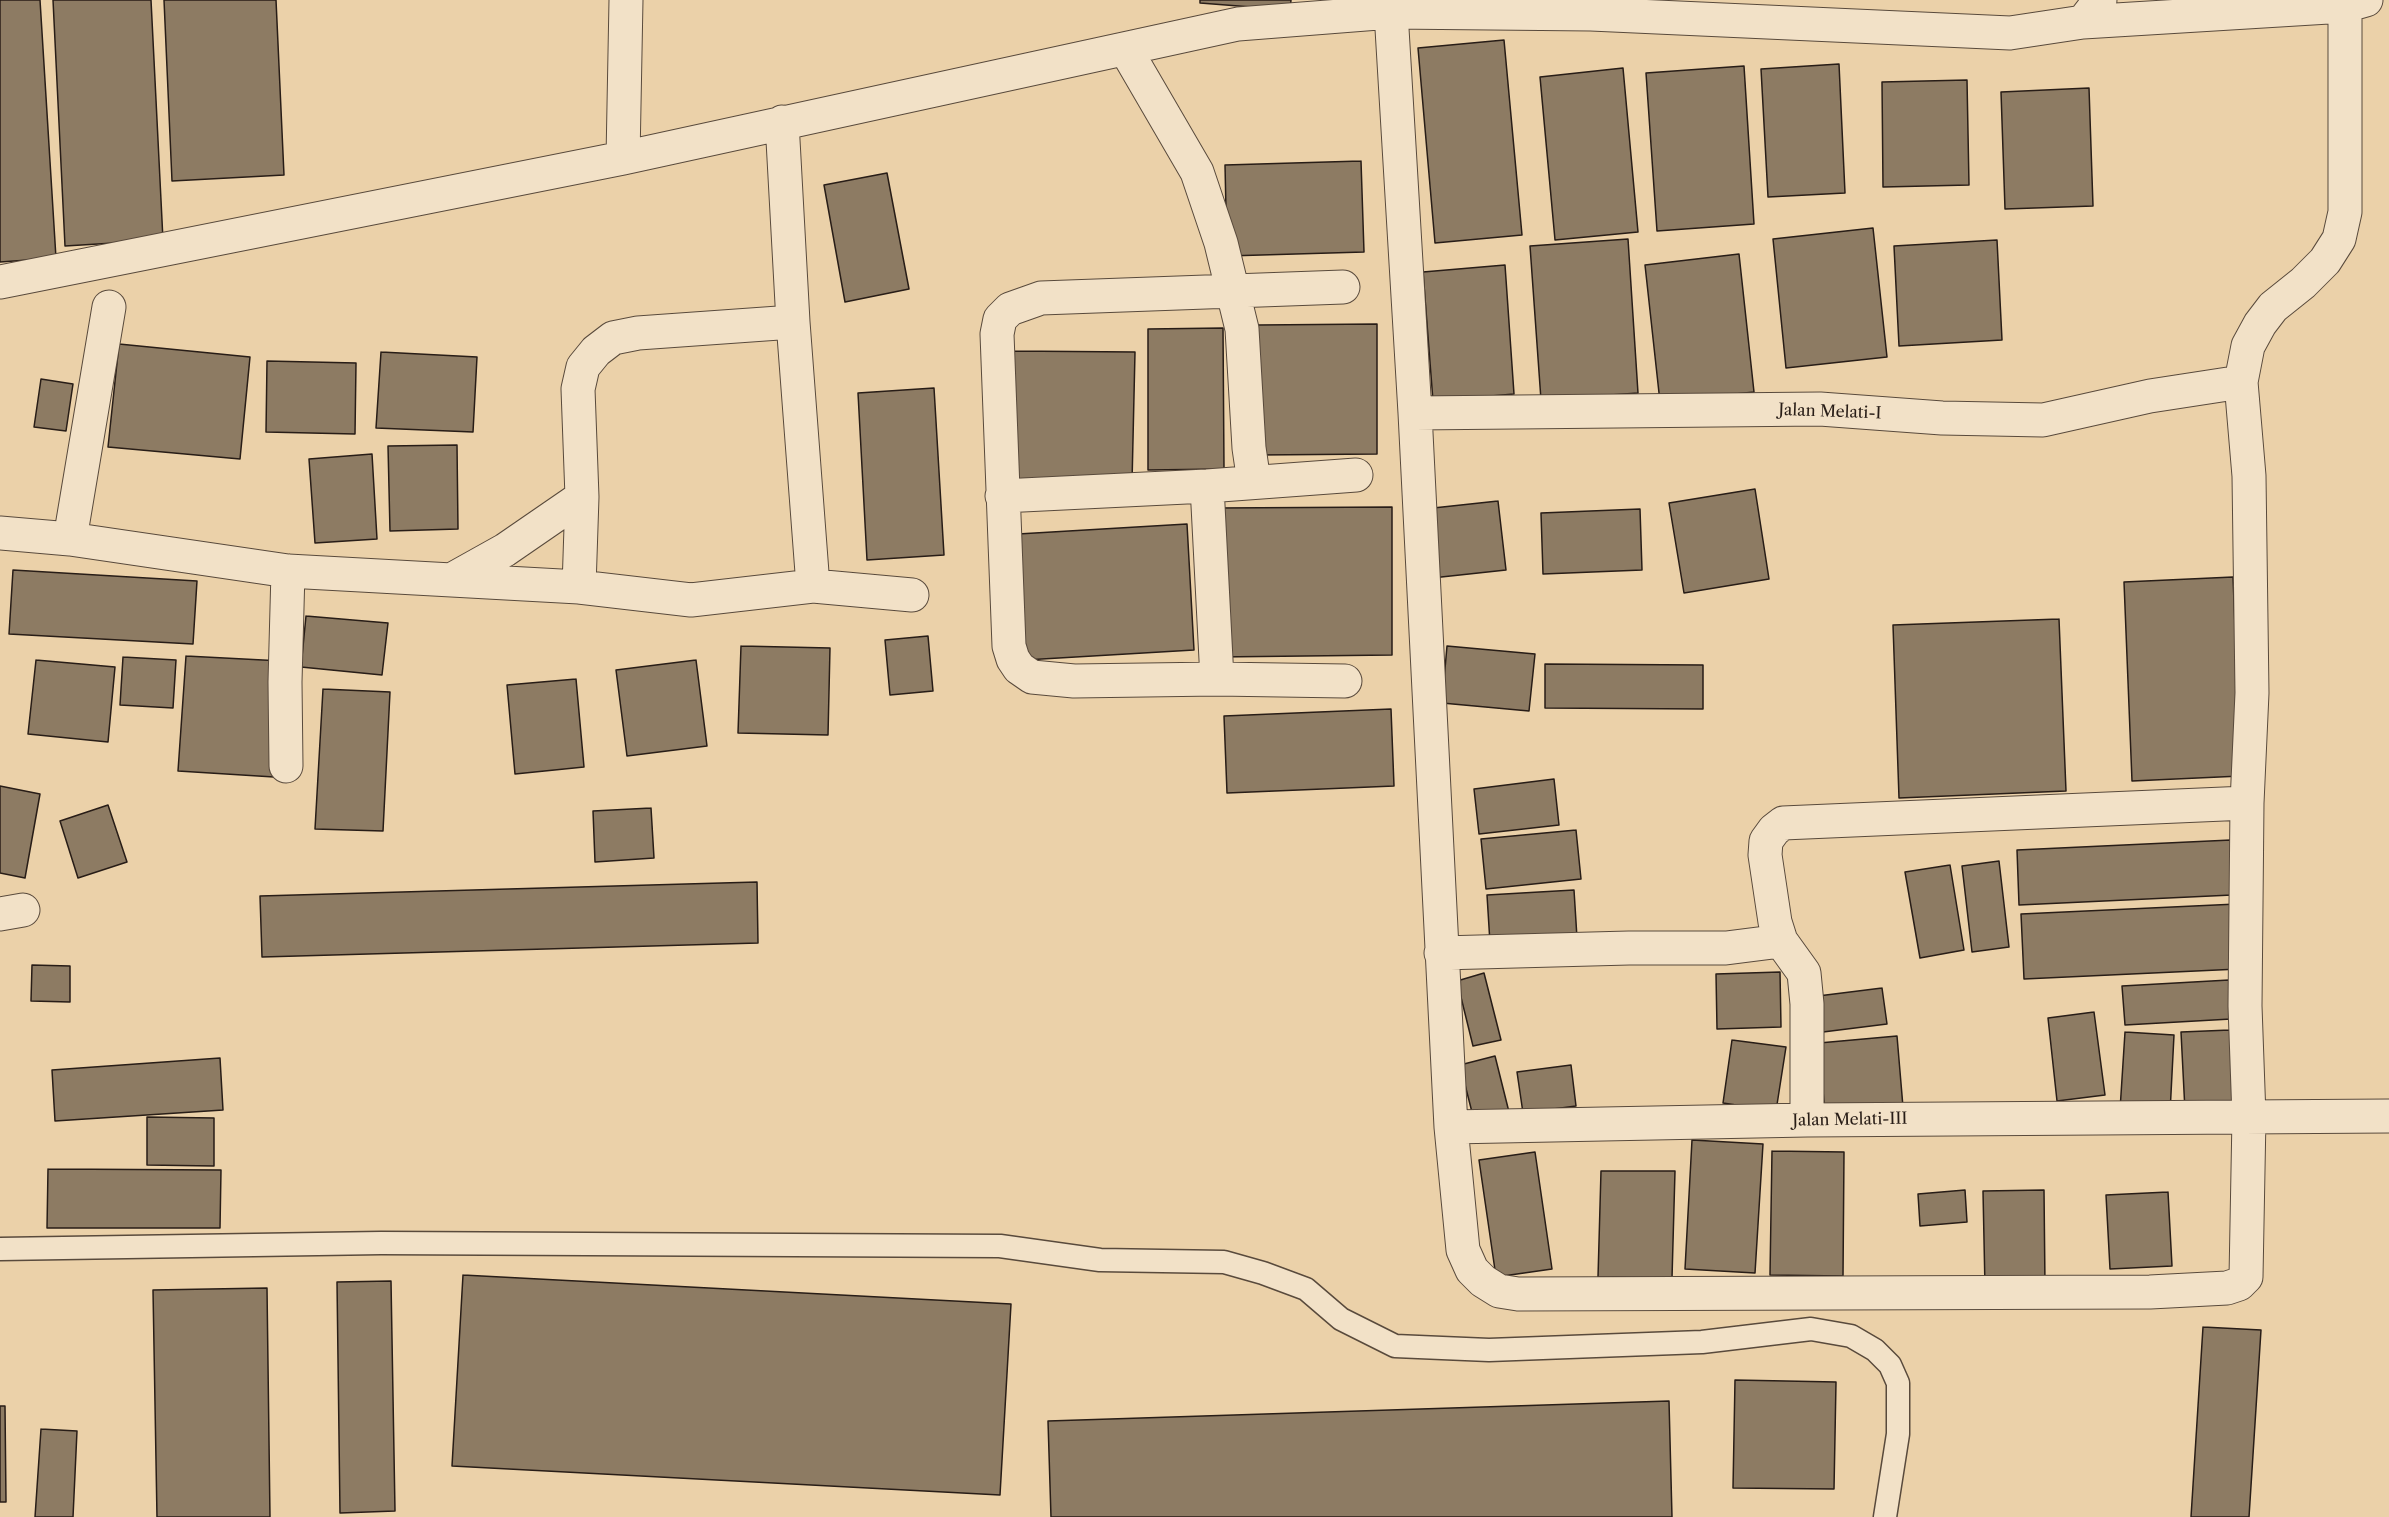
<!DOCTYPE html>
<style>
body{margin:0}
canvas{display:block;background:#ebd1a9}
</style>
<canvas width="2389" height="1517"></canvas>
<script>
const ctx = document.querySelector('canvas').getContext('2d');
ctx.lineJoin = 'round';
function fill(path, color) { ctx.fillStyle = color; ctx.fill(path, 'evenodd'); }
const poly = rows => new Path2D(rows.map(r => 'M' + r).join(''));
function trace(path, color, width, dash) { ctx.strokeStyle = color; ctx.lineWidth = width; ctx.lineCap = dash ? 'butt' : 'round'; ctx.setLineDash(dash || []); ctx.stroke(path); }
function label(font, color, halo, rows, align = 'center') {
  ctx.font = font + ' "Libre Caslon Text",serif'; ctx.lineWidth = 4.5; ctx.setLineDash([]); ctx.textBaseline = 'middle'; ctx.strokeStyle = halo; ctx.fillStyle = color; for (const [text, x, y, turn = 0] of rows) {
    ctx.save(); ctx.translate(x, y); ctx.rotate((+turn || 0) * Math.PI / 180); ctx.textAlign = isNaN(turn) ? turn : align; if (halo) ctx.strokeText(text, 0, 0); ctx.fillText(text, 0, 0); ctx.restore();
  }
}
const building = poly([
 [0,0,40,0,56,258,0,262,0,0],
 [53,0,151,0,163,240,65,246,53,0],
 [164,0,276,0,284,175,172,181,164,0],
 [1200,0,1291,0,1290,10,1200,3,1200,0],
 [1504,40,1522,235,1435,243,1418,48,1504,40],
 [1839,64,1845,193,1768,197,1761,69,1839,64],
 [1744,66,1754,224,1657,231,1646,73,1744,66],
 [1623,68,1638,232,1555,240,1540,77,1623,68],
 [1967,80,1969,185,1883,187,1882,82,1967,80],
 [2089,88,2093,206,2005,209,2001,92,2089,88],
 [1361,161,1364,252,1227,256,1225,165,1361,161],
 [887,173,909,289,845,302,824,185,887,173],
 [1873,228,1887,357,1786,368,1773,239,1873,228],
 [1628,239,1638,393,1541,400,1530,246,1628,239],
 [1997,240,2002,340,1899,346,1894,246,1997,240],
 [1739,254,1754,392,1660,402,1645,265,1739,254],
 [1505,265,1514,394,1433,401,1423,272,1505,265],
 [1377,324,1377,454,1258,455,1258,325,1377,324],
 [1223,328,1224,469,1148,470,1148,329,1223,328],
 [119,344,250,357,240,459,108,447,119,344],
 [1010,351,1135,352,1132,483,1007,481,1010,351],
 [381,352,477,357,473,432,376,428,381,352],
 [267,361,356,363,355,434,266,432,267,361],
 [41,379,73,384,66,431,34,427,41,379],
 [934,388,944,555,867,560,858,393,934,388],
 [457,445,458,529,390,531,388,446,457,445],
 [372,454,377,539,315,543,309,459,372,454],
 [1755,489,1769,579,1684,593,1669,503,1755,489],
 [1498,501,1506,570,1432,578,1424,509,1498,501],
 [1392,507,1392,655,1217,657,1217,508,1392,507],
 [1640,509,1642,570,1543,574,1541,513,1640,509],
 [1187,524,1194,650,1025,660,1018,534,1187,524],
 [13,570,197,581,193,644,9,634,13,570],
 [2233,577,2241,776,2132,781,2124,582,2233,577],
 [306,616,388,623,382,675,301,667,306,616],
 [2059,619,2066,791,1899,798,1893,625,2059,619],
 [928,636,933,691,890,695,885,640,928,636],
 [741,646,830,648,828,735,738,733,741,646],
 [1447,646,1535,654,1529,711,1442,703,1447,646],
 [186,656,282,661,274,777,178,771,186,656],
 [123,657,176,660,173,708,120,705,123,657],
 [36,660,115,667,108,742,28,734,36,660],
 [696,660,707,746,627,756,616,670,696,660],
 [1545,664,1703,665,1703,709,1545,708,1545,664],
 [576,679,584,767,515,774,507,685,576,679],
 [323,689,390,692,383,831,315,829,323,689],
 [1391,709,1394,786,1227,793,1224,716,1391,709],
 [1554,779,1559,825,1479,834,1474,789,1554,779],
 [0,786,40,794,25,878,0,873,0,786],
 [108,805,127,862,78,878,60,821,108,805],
 [651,808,654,858,595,862,593,811,651,808],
 [1576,830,1581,879,1486,889,1481,839,1576,830],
 [2231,840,2232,895,2019,905,2017,850,2231,840],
 [1999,861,2009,947,1972,952,1962,866,1999,861],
 [1950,865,1964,950,1920,958,1905,872,1950,865],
 [757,882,758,943,262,957,260,896,757,882],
 [1574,890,1577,938,1490,943,1487,895,1574,890],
 [2237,904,2239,969,2024,979,2021,914,2237,904],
 [32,965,70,966,70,1002,31,1001,32,965],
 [1780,972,1781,1027,1717,1029,1716,974,1780,972],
 [1484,973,1501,1040,1473,1046,1457,981,1484,973],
 [2229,980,2231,1019,2125,1025,2122,986,2229,980],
 [1882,988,1887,1024,1823,1032,1818,996,1882,988],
 [2094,1012,2105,1095,2057,1101,2048,1018,2094,1012],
 [2230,1030,2235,1108,2185,1111,2181,1032,2230,1030],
 [2125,1032,2174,1035,2170,1113,2120,1110,2125,1032],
 [1897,1036,1903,1107,1825,1114,1819,1043,1897,1036],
 [1732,1040,1786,1047,1776,1111,1723,1103,1732,1040],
 [1495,1056,1509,1112,1474,1120,1460,1065,1495,1056],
 [220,1058,223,1110,55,1121,52,1070,220,1058],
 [1571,1065,1576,1106,1523,1113,1517,1072,1571,1065],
 [147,1117,214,1118,214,1166,147,1165,147,1117],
 [1692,1140,1763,1144,1755,1273,1685,1269,1692,1140],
 [1772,1151,1844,1152,1843,1276,1770,1275,1772,1151],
 [1535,1152,1552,1269,1496,1277,1479,1160,1535,1152],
 [48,1169,221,1170,220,1228,47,1228,48,1169],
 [1601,1171,1675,1171,1672,1278,1598,1277,1601,1171],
 [1965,1190,1967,1222,1920,1226,1918,1194,1965,1190],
 [2044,1190,2045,1286,1985,1288,1983,1191,2044,1190],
 [2168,1192,2172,1266,2110,1269,2106,1195,2168,1192],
 [463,1275,1011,1304,1000,1495,452,1466,463,1275],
 [391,1281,395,1511,340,1513,337,1282,391,1281],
 [267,1288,270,1517,157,1517,153,1290,267,1288],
 [2203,1327,2261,1330,2249,1517,2191,1517,2203,1327],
 [1735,1380,1836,1382,1834,1489,1733,1488,1735,1380],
 [1669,1401,1672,1517,1051,1517,1048,1421,1669,1401],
 [0,1406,5,1406,6,1502,0,1502,0,1406],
 [41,1429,77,1431,73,1517,35,1517,41,1429]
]);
fill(building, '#8d7b63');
trace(building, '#281d17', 1.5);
const service = poly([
 [0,1249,381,1243,1000,1246,1100,1260,1224,1262,1263,1273,1306,1289,1341,1319,1395,1346,1489,1350,1702,1342,1811,1329,1851,1336,1875,1350,1890,1365,1898,1383,1898,1434,1885,1517]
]);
const minor = poly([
 [1393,0,1391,12,1415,413,1451,1127,1463,1250,1472,1270,1483,1281,1499,1291,1518,1294,2150,1292,2227,1288,2239,1284,2246,1277,2249,1117,2245,1006,2247,803,2252,693,2249,476,2241,382,2248,346,2260,324,2273,307,2303,283,2325,261,2339,239,2345,212,2345,6,2366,0],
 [2083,22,2345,6],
 [1126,50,1197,172,1221,243,1242,329,1249,448,1254,482],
 [782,122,793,322,813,586],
 [623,158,626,0],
 [0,282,623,158,1238,24,1391,12,1591,14,2010,33,2083,22,2100,0],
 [1343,287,1041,298,1010,309,1000,319,997,334,1009,646,1013,659,1019,668,1032,677,1074,681,1217,679,1345,681],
 [1415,413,1820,409,1942,418,2043,420,2150,396,2241,382],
 [1207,486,1217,679],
 [1002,496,1207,486,1356,475],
 [0,533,70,539,288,571,579,587,691,600,813,586,912,595],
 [70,539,109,307],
 [453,579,505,550,582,497],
 [579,587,582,497,578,389,583,367,596,351,613,338,638,333,793,322],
 [286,766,285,682,288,571],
 [0,914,23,910],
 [1441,953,1629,948,1726,948,1781,941],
 [1807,1120,1807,1004,1804,973,1781,941,1775,922,1765,855,1766,841,1774,830,1783,823,2247,803],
 [1451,1127,1807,1120,2389,1116]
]);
trace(service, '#594a3c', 25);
trace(minor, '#594a3c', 35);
trace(service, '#f2e1c7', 22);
trace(minor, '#f2e1c7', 33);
label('16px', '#281d17', '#f2e1c7', [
 ["Jalan Melati-I",1830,412,2],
 ["Jalan Melati-III",1850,1120,-1]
]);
</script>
